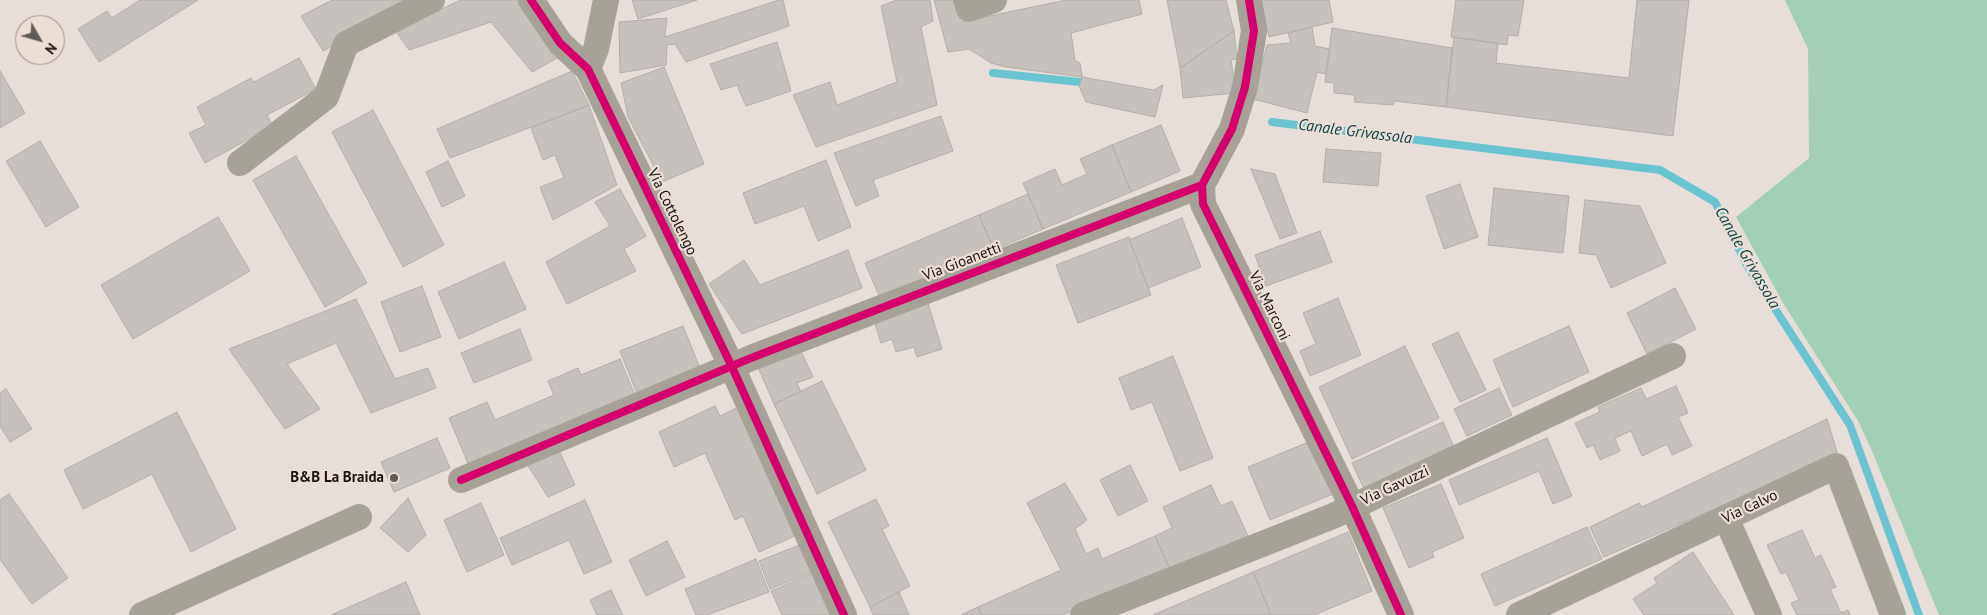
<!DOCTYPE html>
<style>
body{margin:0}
#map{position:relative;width:1987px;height:615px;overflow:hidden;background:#e7deda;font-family:"PT Sans",sans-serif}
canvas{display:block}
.north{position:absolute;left:15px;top:15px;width:50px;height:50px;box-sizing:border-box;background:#ecddd5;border:1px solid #988d87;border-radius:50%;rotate:128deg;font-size:14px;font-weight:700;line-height:20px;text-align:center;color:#191412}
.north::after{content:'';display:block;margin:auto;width:18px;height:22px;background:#615b58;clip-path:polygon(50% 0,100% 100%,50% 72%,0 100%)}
</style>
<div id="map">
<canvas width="1987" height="615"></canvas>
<div class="north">N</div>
</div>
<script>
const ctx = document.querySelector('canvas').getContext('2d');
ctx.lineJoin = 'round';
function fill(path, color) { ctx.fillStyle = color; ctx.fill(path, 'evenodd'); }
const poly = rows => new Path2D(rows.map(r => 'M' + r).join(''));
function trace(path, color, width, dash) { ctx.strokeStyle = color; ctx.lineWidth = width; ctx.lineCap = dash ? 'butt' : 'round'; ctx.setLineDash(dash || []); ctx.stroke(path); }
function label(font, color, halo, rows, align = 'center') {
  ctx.font = font + ' "PT Sans",sans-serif'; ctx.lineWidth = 4.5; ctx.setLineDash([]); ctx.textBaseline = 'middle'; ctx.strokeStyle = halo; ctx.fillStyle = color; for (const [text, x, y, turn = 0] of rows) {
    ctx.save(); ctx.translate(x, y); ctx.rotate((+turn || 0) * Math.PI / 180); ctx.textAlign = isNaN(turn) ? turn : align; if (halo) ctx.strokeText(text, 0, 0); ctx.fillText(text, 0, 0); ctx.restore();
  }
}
fill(poly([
 [1785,0,1987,0,1987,615,1939,615,1872,451,1858,421,1783,303,1736,217,1809,158,1808,49]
]), '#a3cfb6');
trace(poly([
 [993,73,1079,82],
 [1272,122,1660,170,1715,202,1748,267,1850,425,1919,615]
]), '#69c4d0', 8);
const building = poly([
 [140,0,198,0,99,62,78,29,107,11,112,18,140,0],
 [332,0,422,0,323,51,301,16,332,0],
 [461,0,520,0,559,57,532,72,491,22,409,50,395,30,461,0],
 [632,0,697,0,638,19,632,0],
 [779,0,783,0,789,26,686,62,675,44,667,45,666,65,620,73,619,22,667,18,665,37,779,0],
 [897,0,930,0,933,21,921,27,937,105,816,147,793,95,830,82,837,105,897,82,881,6,897,0],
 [934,0,954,0,961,22,1066,0,1139,0,1142,14,1071,33,1075,61,1080,63,1082,77,1006,67,991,63,969,49,948,52,934,0],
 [1167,0,1226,0,1234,31,1180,68,1167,0],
 [1261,0,1329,0,1333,22,1269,37,1261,0],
 [1456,0,1524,0,1518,36,1508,35,1507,45,1451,37,1456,0],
 [1637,0,1689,0,1673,136,1446,107,1454,37,1498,43,1496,63,1629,78,1637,0],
 [1312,27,1315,46,1330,49,1326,74,1317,72,1307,113,1253,99,1267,45,1291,43,1288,33,1312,27],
 [1332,28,1452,48,1446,107,1394,101,1393,105,1354,102,1355,95,1334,93,1334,83,1325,82,1332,28],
 [1234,31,1237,59,1231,60,1236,93,1183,98,1180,68,1234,31],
 [777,42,791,91,746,106,737,85,721,90,710,64,777,42],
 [299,58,316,89,267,115,273,126,205,163,189,133,206,125,197,107,251,78,254,82,299,58],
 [664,67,704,164,662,182,628,117,621,83,664,67],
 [0,71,25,113,0,128,0,71],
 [572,71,589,105,450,158,437,129,572,71],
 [1082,77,1154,90,1163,85,1155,117,1086,102,1079,86,1082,77],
 [589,105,617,185,553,220,540,187,564,178,555,155,543,160,531,128,589,105],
 [373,110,444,245,403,267,332,132,373,110],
 [941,116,953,151,873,180,879,196,856,206,834,153,941,116],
 [1161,125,1180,171,1131,192,1112,145,1161,125],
 [40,141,79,207,46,227,6,161,40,141],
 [1112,145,1131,192,1043,229,1023,183,1055,169,1062,185,1087,174,1080,159,1112,145],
 [1326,149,1381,153,1378,186,1323,182,1326,149],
 [296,156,367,283,325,307,253,180,296,156],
 [826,160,851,227,818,241,804,206,755,224,743,193,826,160],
 [448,161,465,196,442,207,426,172,448,161],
 [1251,169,1275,174,1297,233,1280,239,1251,169],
 [1460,184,1478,237,1444,249,1426,196,1460,184],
 [1494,188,1569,196,1563,253,1488,245,1494,188],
 [620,189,646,236,624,249,636,271,567,304,546,262,610,226,595,202,620,189],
 [1028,194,1043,229,994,250,979,215,1028,194],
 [1585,200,1640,206,1666,263,1611,288,1596,255,1579,253,1585,200],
 [979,215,994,250,880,298,865,263,979,215],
 [218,217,250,271,133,339,101,285,218,217],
 [1182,218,1201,267,1148,288,1129,240,1182,218],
 [1320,231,1332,262,1266,286,1255,255,1320,231],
 [1129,237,1151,295,1078,323,1056,265,1129,237],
 [848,250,862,288,742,334,709,284,744,260,760,285,848,250],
 [504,262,526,309,459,339,438,292,504,262],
 [422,286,441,337,400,352,381,302,422,286],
 [1675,288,1696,329,1647,354,1627,313,1675,288],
 [1338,298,1361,355,1310,376,1300,351,1316,344,1303,313,1338,298],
 [356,299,395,379,428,368,436,388,371,413,336,343,287,364,320,409,285,429,229,349,356,299],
 [928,303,942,349,917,357,914,347,896,352,892,339,881,343,874,321,928,303],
 [683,326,702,373,639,399,620,351,683,326],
 [1569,326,1589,372,1513,407,1493,360,1569,326],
 [520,329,532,360,474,383,461,353,520,329],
 [1458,332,1486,390,1460,402,1432,344,1458,332],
 [1405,346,1439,418,1352,459,1319,387,1405,346],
 [800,349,813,377,797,383,801,392,774,404,758,367,800,349],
 [1173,356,1213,458,1180,471,1152,402,1131,410,1119,378,1173,356],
 [620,359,636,398,470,468,449,418,487,402,495,420,554,395,548,381,578,368,581,375,620,359],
 [822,381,866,470,817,494,774,404,822,381],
 [1676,386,1688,413,1678,417,1692,446,1672,455,1667,444,1642,456,1631,431,1615,438,1620,451,1600,460,1593,445,1587,448,1575,423,1600,412,1598,407,1641,388,1646,399,1676,386],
 [1499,388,1512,415,1467,436,1454,409,1499,388],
 [6,389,32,429,10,442,0,426,0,393,6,389],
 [715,406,720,416,739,407,797,535,759,552,743,516,735,520,705,453,674,467,659,432,715,406],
 [177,412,236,529,191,552,152,474,83,509,64,470,177,412],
 [1827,419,1838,455,1604,557,1590,527,1639,503,1642,507,1827,419],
 [1443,422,1456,451,1365,491,1352,463,1443,422],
 [437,438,450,468,394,492,381,462,437,438],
 [1547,438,1572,496,1553,504,1539,471,1459,505,1449,480,1547,438],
 [1311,441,1333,494,1270,520,1248,467,1311,441],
 [557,446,575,485,548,497,523,458,557,446],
 [1130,465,1148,501,1118,516,1100,480,1130,465],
 [1065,483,1087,520,1075,529,1086,554,1098,548,1102,559,1155,536,1171,572,1062,615,982,615,978,607,1061,570,1027,503,1065,483],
 [1441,484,1464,538,1432,552,1434,557,1409,568,1383,508,1441,484],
 [1211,485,1221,506,1232,501,1248,536,1171,572,1155,536,1172,528,1163,507,1211,485],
 [9,494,68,578,32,604,0,559,0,500,9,494],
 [408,498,426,535,408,552,380,528,408,498],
 [876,499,889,526,882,529,910,586,870,607,828,522,876,499],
 [585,500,612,562,584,574,569,540,512,565,500,538,585,500],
 [481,503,504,555,467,572,444,520,481,503],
 [1587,527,1602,559,1495,606,1481,574,1587,527],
 [1802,530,1815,558,1821,555,1836,587,1830,589,1841,613,1848,610,1850,615,1797,615,1791,603,1799,600,1786,572,1781,574,1767,545,1802,530],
 [1348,532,1372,591,1314,615,1271,615,1253,572,1348,532],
 [667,541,685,577,646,596,629,560,667,541],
 [802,544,813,572,770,589,759,561,802,544],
 [1693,552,1734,615,1644,615,1633,599,1657,583,1654,578,1693,552],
 [756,559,769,592,707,615,696,615,685,589,756,559],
 [1253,572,1271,615,1153,615,1253,572],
 [814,573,832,615,782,615,771,591,814,573],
 [406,582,420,615,331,615,406,582],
 [611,590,623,615,597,615,590,600,611,590],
 [899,592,909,615,873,615,870,607,899,592],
 [978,607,982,615,961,615,978,607]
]);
fill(building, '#c7c1bd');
trace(building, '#b3adaa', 1);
trace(poly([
 [531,0,560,43,588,69,732,367,844,615],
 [966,0,969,9,994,0],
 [1249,0,1254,31,1245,87,1232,129,1202,185,1203,204,1352,506,1401,615],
 [588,69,596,49,606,0],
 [240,163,326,97,346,44,432,0],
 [461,480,751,358,1202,185],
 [1726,518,1769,615],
 [142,615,359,517],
 [1083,615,1333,516,1673,356],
 [1519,615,1836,466,1893,615]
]), '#a6a298', 26);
trace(poly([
 [531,0,560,43,588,69,732,367,844,615],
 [1249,0,1254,31,1245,87,1232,129,1202,185,1203,204,1352,506,1401,615],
 [461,480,751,358,1202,185]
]), '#d6006c', 8);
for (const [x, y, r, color] of [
 [394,478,5,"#615b58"]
]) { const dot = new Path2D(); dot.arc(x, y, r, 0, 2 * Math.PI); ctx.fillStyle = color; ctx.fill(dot); trace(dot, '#ecddd5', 2); }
label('15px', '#191412', '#ecddd5', [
 ["Via Cottolengo",672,212,64],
 ["Via Gioanetti",962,262,-21],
 ["Via Marconi",1269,306,64],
 ["Via Gavuzzi",1395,486,-25],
 ["Via Calvo",1750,507,-25]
]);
label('bold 15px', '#191412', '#ecddd5', [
 ["B&B La Braida",384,478]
], 'right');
label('italic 16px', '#08444b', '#ecddd5', [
 ["Canale Grivassola",1355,132,7],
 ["Canale Grivassola",1747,258,60]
]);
</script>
